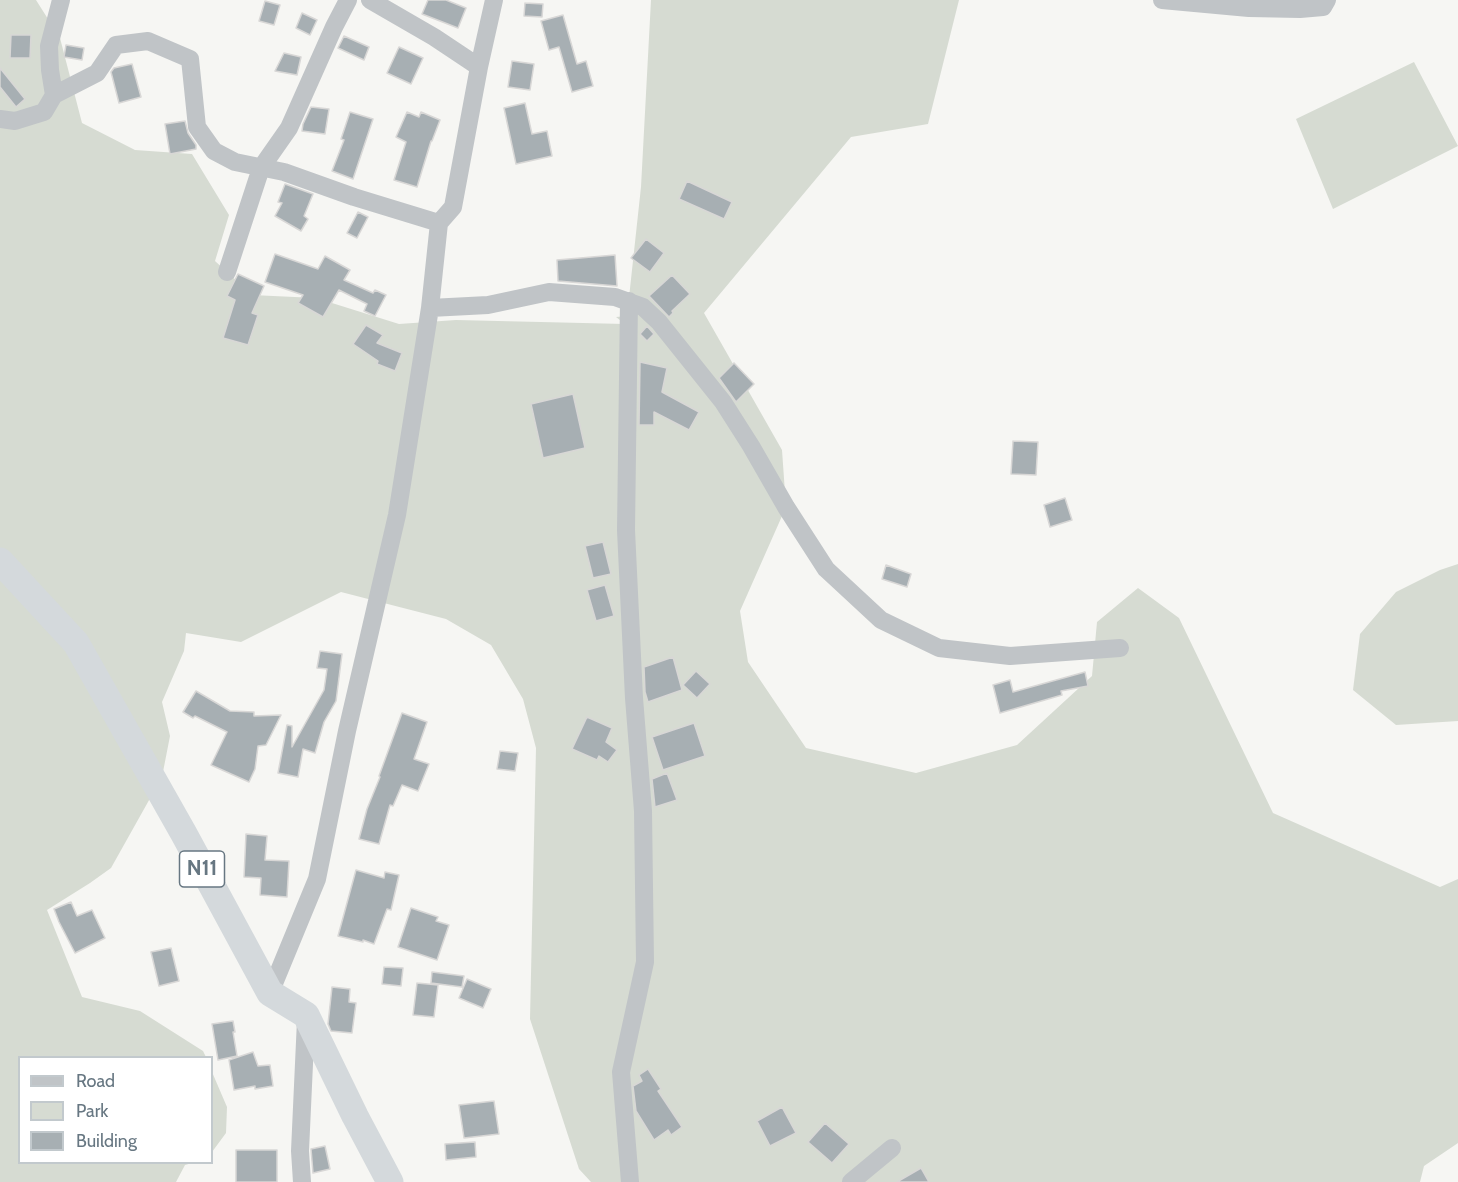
<!DOCTYPE html>
<style>
body{margin:0}
#map{position:relative;width:1458px;height:1182px;overflow:hidden;background:#f6f6f3;font-family:Cabin,sans-serif}
canvas{display:block}
.legend{position:absolute;left:18px;top:1056px;width:195px;height:108px;box-sizing:border-box;background:#fff;border:2px solid #c2c9cd;margin:0;padding:8px 10px;list-style:none;font-size:18px;color:#677782}
.legend li{display:flex;align-items:center;gap:12px;height:30px}
.legend b{width:30px;border:2px solid #c2c9cd}
</style>
<div id="map">
<canvas width="1458" height="1182"></canvas>
<ul class="legend">
<li><b style="height:8px;background:#c0c4c7"></b>Road</li>
<li><b style="height:16px;background:#d6dbd2"></b>Park</li>
<li><b style="height:16px;background:#a7afb3"></b>Building</li>
</ul>
</div>
<script>
const ctx = document.querySelector('canvas').getContext('2d');
ctx.lineJoin = 'round';
function fill(path, color) { ctx.fillStyle = color; ctx.fill(path, 'evenodd'); }
const poly = rows => new Path2D(rows.map(r => 'M' + r).join(''));
function trace(path, color, width, dash) { ctx.strokeStyle = color; ctx.lineWidth = width; ctx.lineCap = dash ? 'butt' : 'round'; ctx.setLineDash(dash || []); ctx.stroke(path); }
function label(font, color, halo, rows, align = 'center') {
  ctx.font = font + ' Cabin,sans-serif'; ctx.lineWidth = 6; ctx.setLineDash([]); ctx.textBaseline = 'middle'; ctx.strokeStyle = halo; ctx.fillStyle = color; for (const [text, x, y, turn = 0] of rows) {
    ctx.save(); ctx.translate(x, y); ctx.rotate((+turn || 0) * Math.PI / 180); ctx.textAlign = isNaN(turn) ? turn : align; if (halo) ctx.strokeText(text, 0, 0); ctx.fillText(text, 0, 0); ctx.restore();
  }
}
fill(poly([
 [0,0,36,0,60,38,82,123,135,150,192,154,229,215,215,261,252,295,316,298,399,324,456,320,625,324,616,317,627,316,641,187,651,0,959,0,928,124,851,137,704,313,782,450,786,507,740,611,748,662,806,748,916,773,1017,745,1092,676,1097,622,1138,588,1179,618,1273,813,1440,887,1458,879,1458,1143,1424,1166,1420,1182,591,1182,579,1169,530,1019,536,748,523,699,491,645,446,619,341,592,241,642,186,633,184,651,162,702,170,736,162,777,111,868,90,883,47,910,82,997,140,1011,203,1051,206,1057,20,1058,20,1162,192,1163,185,1165,176,1182,0,1182],
 [1414,62,1458,146,1333,209,1296,119],
 [1458,564,1458,721,1396,725,1353,690,1360,634,1396,592,1440,570],
 [212,1072,227,1107,226,1133,212,1152]
]), '#d6dbd2');
const building = poly([
 [428,0,446,0,466,8,458,28,422,14,428,0],
 [265,1,280,5,274,25,259,21,265,1],
 [525,3,543,4,542,17,524,16,525,3],
 [302,13,317,20,310,35,296,28,302,13],
 [563,15,577,64,586,61,593,86,572,92,559,47,549,50,541,21,563,15],
 [11,35,31,35,30,58,10,58,11,35],
 [344,36,369,47,364,60,338,48,344,36],
 [66,45,84,48,82,60,64,57,66,45],
 [399,47,423,58,411,84,387,73,399,47],
 [284,53,301,57,297,75,275,71,284,53],
 [512,61,534,64,530,90,508,87,512,61],
 [132,64,141,97,119,103,111,72,114,68,132,64],
 [0,68,25,99,16,107,0,87,0,68],
 [525,103,532,134,547,131,552,156,516,164,504,108,525,103],
 [311,107,329,109,325,134,302,131,303,124,311,107],
 [350,112,373,119,353,179,332,171,344,140,341,139,350,112],
 [407,112,419,117,421,112,440,120,432,141,431,141,417,187,394,180,406,142,396,137,407,112],
 [185,121,188,133,196,145,196,149,170,154,165,124,185,121],
 [687,181,732,202,724,219,679,199,687,181],
 [285,184,313,194,304,216,308,219,301,231,275,216,282,203,278,202,285,184],
 [358,212,368,217,357,238,347,233,358,212],
 [646,239,664,253,650,272,631,258,646,239],
 [275,254,318,269,325,256,350,270,344,280,373,293,375,290,386,295,375,316,364,311,367,304,339,290,323,317,298,303,303,295,265,282,275,254],
 [615,255,617,286,558,281,557,260,615,255],
 [238,274,264,286,252,313,258,315,248,345,223,338,235,300,227,296,238,274],
 [672,275,690,294,672,311,673,313,669,317,649,296,672,275],
 [366,325,383,335,377,343,402,353,395,371,377,364,378,361,353,344,366,325],
 [647,326,654,334,647,341,640,334,647,326],
 [640,362,667,368,662,392,699,412,689,430,654,412,654,425,639,425,640,362],
 [734,363,754,384,736,402,719,378,734,363],
 [573,394,585,448,543,458,531,404,573,394],
 [1013,441,1038,442,1036,475,1011,474,1013,441],
 [1065,498,1072,520,1050,527,1044,505,1065,498],
 [603,542,611,574,593,578,585,546,603,542],
 [886,565,911,574,907,587,882,579,886,565],
 [605,585,614,616,596,621,587,590,605,585],
 [320,651,342,654,336,701,324,722,315,753,303,749,298,777,278,773,287,725,292,726,292,747,324,690,327,669,317,668,320,651],
 [673,657,682,690,648,702,645,692,644,667,673,657],
 [696,671,710,684,697,698,683,685,696,671],
 [1085,672,1088,686,1061,691,1062,695,1000,713,993,685,1010,680,1013,692,1085,672],
 [196,691,230,711,254,712,254,716,281,715,266,745,258,746,255,769,249,782,211,765,227,732,195,716,193,718,183,712,196,691],
 [402,713,427,722,414,759,429,764,418,791,402,785,393,806,390,805,379,844,359,839,367,809,380,777,379,776,402,713],
 [587,717,612,728,606,742,617,750,608,762,599,756,597,760,572,749,587,717],
 [694,723,705,756,663,770,652,737,694,723],
 [500,751,518,753,515,771,497,769,500,751],
 [667,773,677,800,655,807,652,779,667,773],
 [246,834,267,836,265,860,289,861,287,897,260,895,261,878,244,877,246,834],
 [356,870,384,878,385,872,399,875,391,910,387,909,374,944,363,940,363,942,338,936,356,870],
 [71,902,77,916,92,910,105,938,75,953,59,922,54,909,71,902],
 [411,908,438,917,436,921,449,925,437,960,398,947,411,908],
 [171,948,179,981,159,986,151,952,171,948],
 [384,967,403,968,401,986,382,984,384,967],
 [432,972,464,976,462,987,431,983,432,972],
 [467,979,491,989,483,1008,459,998,467,979],
 [417,983,438,985,434,1017,413,1015,417,983],
 [332,987,350,989,349,1002,356,1003,352,1033,331,1031,328,1024,332,987],
 [233,1021,235,1032,233,1032,237,1056,218,1060,212,1024,233,1021],
 [253,1052,258,1066,270,1065,273,1086,255,1089,255,1086,234,1090,229,1060,253,1052],
 [648,1069,661,1089,658,1091,682,1127,671,1135,668,1130,654,1140,636,1111,633,1086,642,1081,639,1075,648,1069],
 [494,1101,499,1134,464,1138,459,1105,494,1101],
 [782,1107,796,1133,770,1146,757,1121,782,1107],
 [825,1123,849,1144,832,1163,808,1142,825,1123],
 [475,1142,476,1157,446,1160,445,1144,475,1142],
 [325,1146,330,1169,313,1173,311,1149,325,1146],
 [236,1150,277,1150,277,1182,236,1182,236,1150],
 [921,1168,929,1182,897,1182,921,1168]
]);
fill(building, '#a7afb3');
trace(building, '#d8d7d6', 1.5);
trace(poly([
 [370,0,434,37,479,67],
 [1162,0,1249,8,1300,9,1323,7,1327,0],
 [54,95,50,70,49,46,61,0],
 [0,119,15,121,44,112,54,95,97,73,116,45,148,41,190,59,197,127,214,151,235,162,284,172,354,197,439,223],
 [227,272,261,168,289,128,334,27,348,0],
 [629,301,626,530,634,698,643,811,645,962,621,1072,630,1182],
 [430,308,488,305,549,292,615,297,643,307,659,322,723,402,751,446,786,507,826,569,881,620,939,648,1010,656,1120,648],
 [270,993,317,879,347,731,397,515,430,308,439,223,453,207,479,67,494,0],
 [302,1182,300,1151,306,1020],
 [851,1182,892,1148]
]), '#c0c4c7', 18);
trace(poly([
 [0,561,76,643,184,834,270,993,306,1015,355,1116,390,1182]
]), '#d4d9dc', 27);
for (const [x, y, w] of [
 [202,869,45]
]) { const box = new Path2D(); box.roundRect(x - w / 2, y - 18, w, 36, 4.5); ctx.fillStyle = '#fff'; ctx.fill(box); trace(box, '#677782', 1.5); }
label('bold 21px', '#677782', null, [
 ["N11",202,869]
]);
</script>
